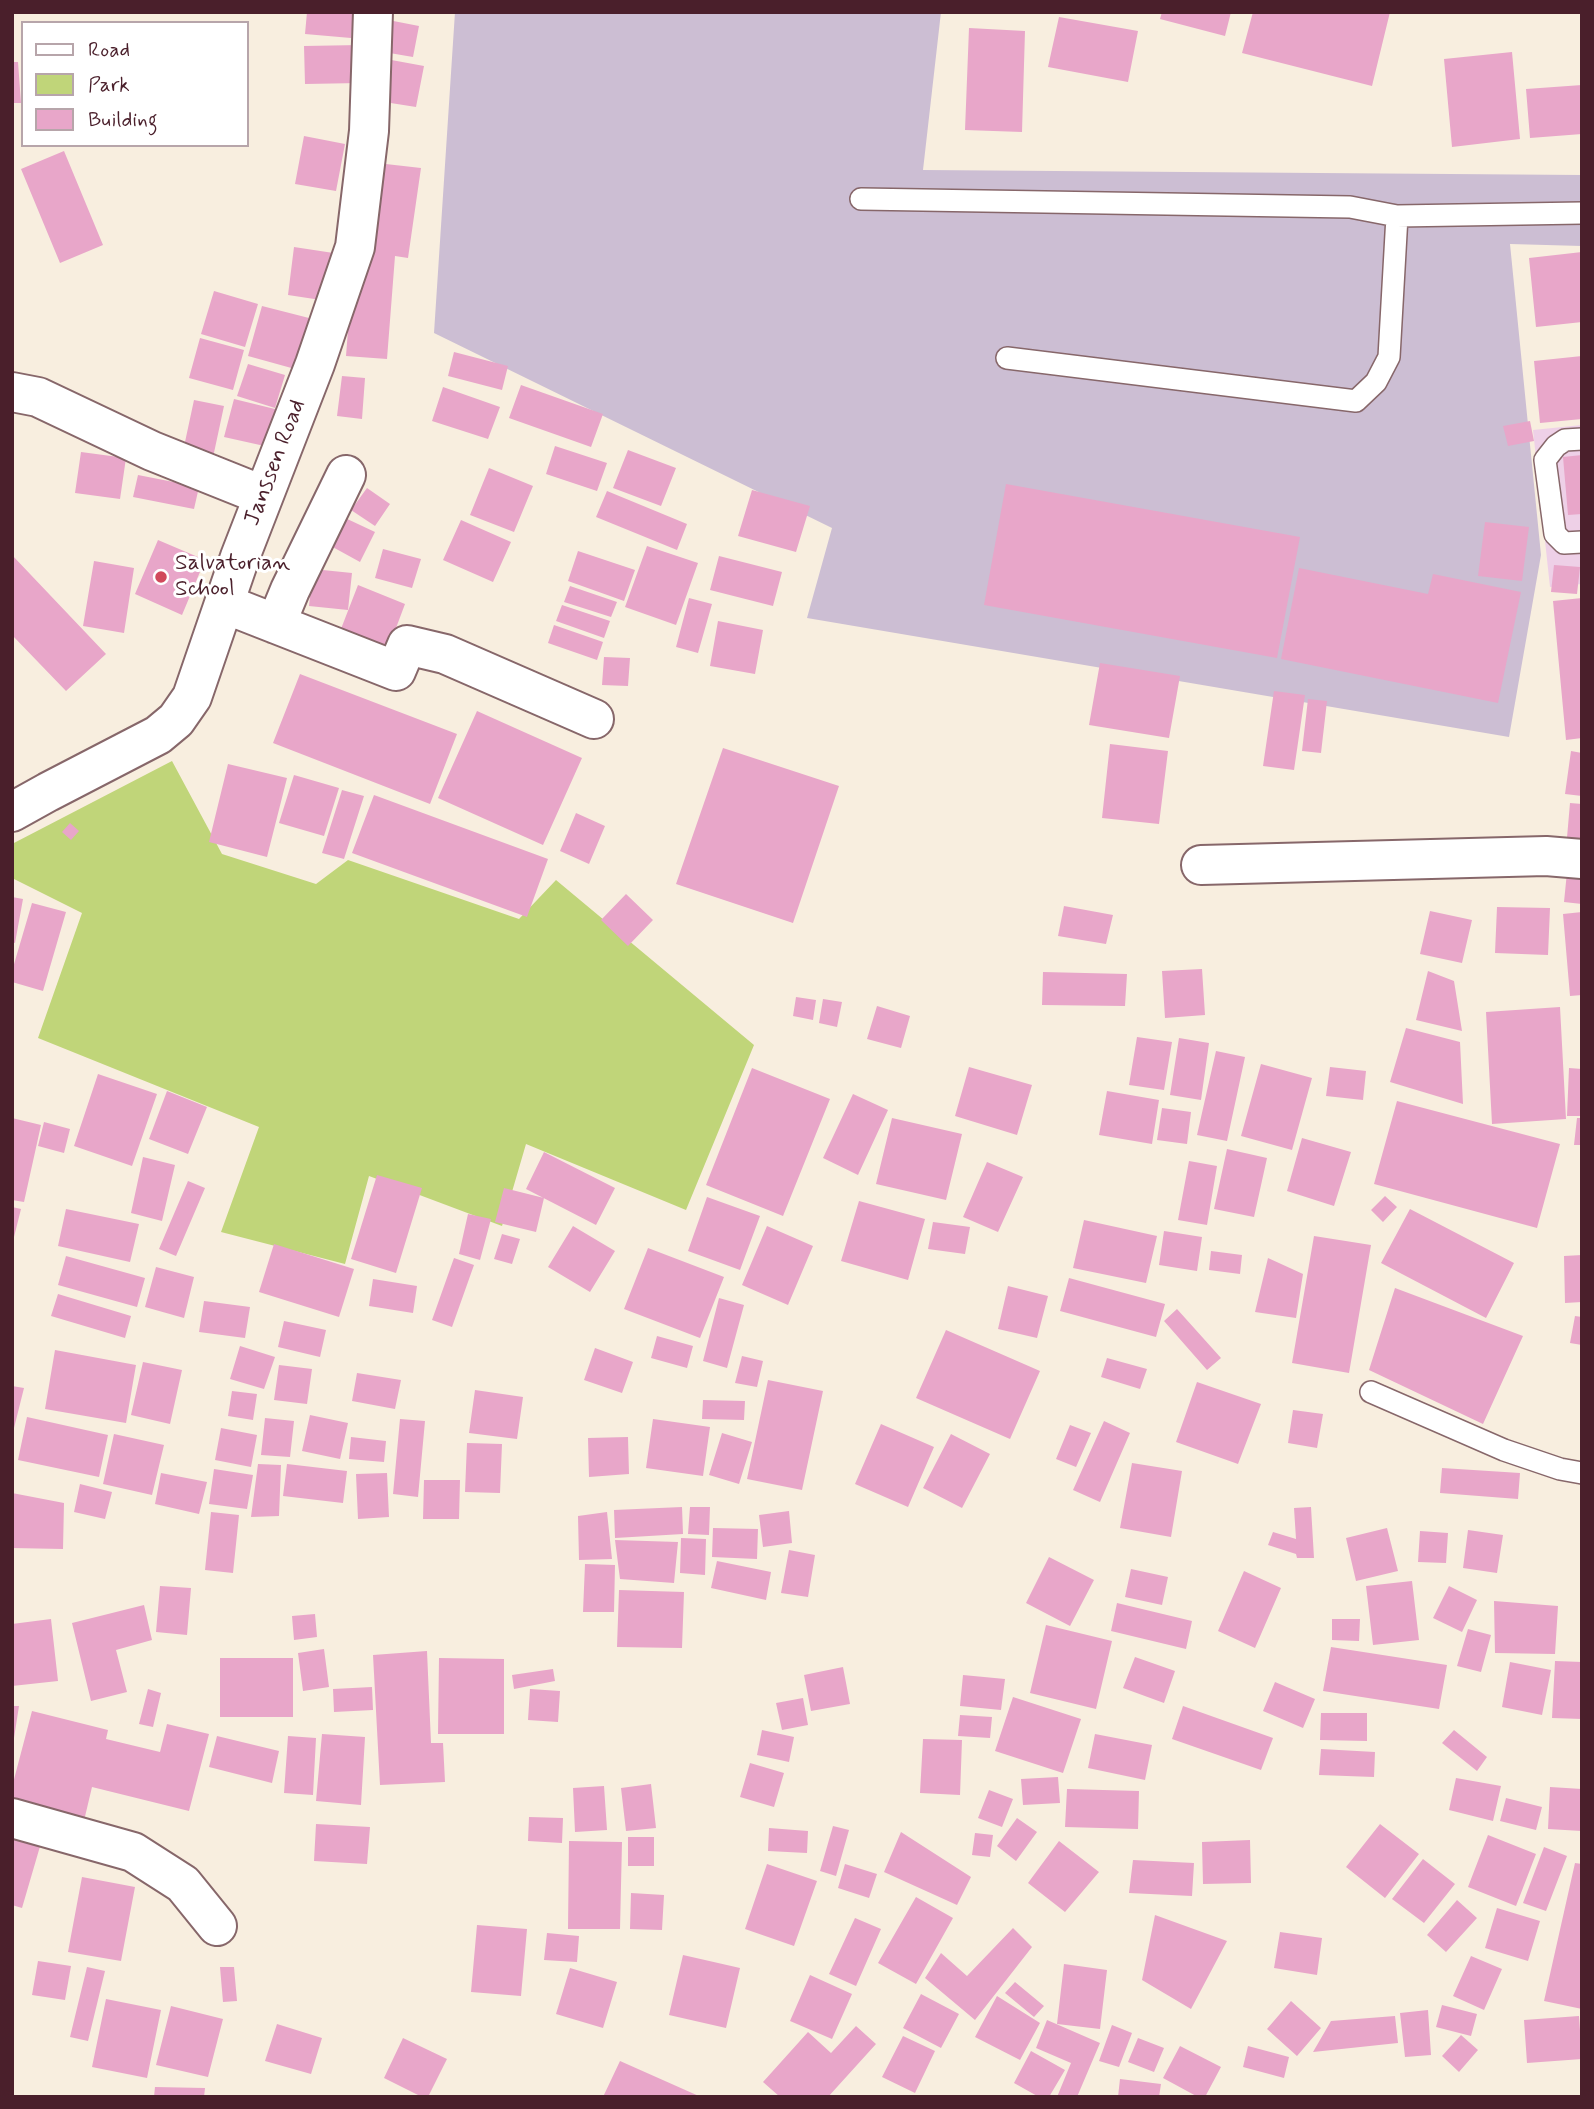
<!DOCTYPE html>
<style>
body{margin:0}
#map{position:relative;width:1594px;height:2109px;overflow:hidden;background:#f8eedf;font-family:Mynerve,sans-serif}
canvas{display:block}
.frame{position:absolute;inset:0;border:14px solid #4a1f2b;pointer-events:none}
.legend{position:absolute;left:21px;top:21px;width:228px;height:126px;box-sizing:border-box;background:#fff;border:2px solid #b7a5aa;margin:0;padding:9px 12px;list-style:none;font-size:21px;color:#4a1f2b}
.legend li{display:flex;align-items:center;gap:14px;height:35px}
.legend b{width:35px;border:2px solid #b7a5aa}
</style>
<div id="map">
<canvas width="1594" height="2109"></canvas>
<div class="frame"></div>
<ul class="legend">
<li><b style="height:9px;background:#fff"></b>Road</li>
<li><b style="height:19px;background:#c0d579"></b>Park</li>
<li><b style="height:19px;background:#e8a6c9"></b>Building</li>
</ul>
</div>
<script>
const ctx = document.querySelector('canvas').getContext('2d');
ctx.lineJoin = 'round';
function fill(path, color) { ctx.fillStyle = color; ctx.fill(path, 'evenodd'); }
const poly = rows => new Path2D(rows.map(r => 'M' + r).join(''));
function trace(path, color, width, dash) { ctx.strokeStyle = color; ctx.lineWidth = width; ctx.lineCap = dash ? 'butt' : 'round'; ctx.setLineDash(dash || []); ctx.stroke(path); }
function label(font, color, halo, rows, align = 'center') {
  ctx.font = font + ' Mynerve,sans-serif'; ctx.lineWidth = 6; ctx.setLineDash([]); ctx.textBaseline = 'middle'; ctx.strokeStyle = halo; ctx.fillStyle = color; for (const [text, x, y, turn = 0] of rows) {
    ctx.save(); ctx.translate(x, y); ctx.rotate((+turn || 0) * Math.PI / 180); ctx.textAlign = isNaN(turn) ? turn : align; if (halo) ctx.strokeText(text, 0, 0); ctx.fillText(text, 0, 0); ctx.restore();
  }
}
fill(poly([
 [1582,425,1582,584,1550,587,1533,430]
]), '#eed0e7');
fill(poly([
 [455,12,941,12,923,170,1582,175,1582,246,1510,244,1541,555,1509,737,807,618,832,528,434,333]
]), '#ccbed3');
fill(poly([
 [172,761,222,854,316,884,348,860,519,919,556,880,754,1045,686,1210,526,1144,502,1226,369,1176,345,1264,221,1232,259,1127,38,1038,82,913,12,878,12,844]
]), '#c0d579');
fill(poly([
 [307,12,354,12,351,38,305,34],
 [1162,12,1231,12,1225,36,1160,19],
 [1253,12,1390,12,1372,86,1242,53],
 [1059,17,1138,31,1128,82,1048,67],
 [378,18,419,26,413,57,372,50],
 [969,28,1025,31,1022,132,965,130],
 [360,45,360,83,305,84,304,46],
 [1512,52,1520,139,1452,147,1444,59],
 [386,59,424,66,416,107,378,101],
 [12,62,18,62,21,103,12,103],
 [1582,85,1582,134,1530,138,1526,89],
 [304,136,345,144,336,191,295,184],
 [64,151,103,245,60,263,21,169],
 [377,163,421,168,408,258,395,256,387,359,346,356,354,252,373,254],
 [294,247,340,254,334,302,288,295],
 [1582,252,1582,322,1536,327,1529,258],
 [214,291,258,304,245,347,201,334],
 [262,306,309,318,295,369,248,356],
 [200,338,244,350,233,390,189,378],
 [454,352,508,366,502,390,448,376],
 [1582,356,1582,419,1540,423,1534,361],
 [248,364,285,375,275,408,237,396],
 [342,376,365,378,362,419,337,416],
 [521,385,603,414,591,447,509,418],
 [443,387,500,407,488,439,432,421],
 [234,399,279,410,269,447,224,437],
 [194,400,224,406,212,462,182,456],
 [1530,421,1534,441,1508,446,1503,426],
 [555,446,607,463,597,491,546,474],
 [628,450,676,468,661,506,613,488],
 [81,452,126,458,120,499,75,493],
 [1582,455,1582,514,1568,515,1563,457],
 [489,468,533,486,514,532,470,515],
 [138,475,199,487,194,509,133,497],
 [1006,484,1300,537,1277,658,984,605],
 [367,488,390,504,375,526,351,510],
 [752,490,810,506,796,552,738,536],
 [607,491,687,524,677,550,596,517],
 [343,517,375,532,360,562,329,545],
 [461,520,511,542,493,582,443,560],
 [1485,522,1529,527,1522,581,1478,576],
 [158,540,205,560,182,615,135,594],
 [647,546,698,563,676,625,625,607],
 [383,549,421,559,412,588,375,578],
 [578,551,635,570,624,601,568,581],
 [12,555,106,654,66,691,12,635],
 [719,556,782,572,773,606,710,590],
 [94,561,134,568,124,633,83,626],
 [1554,565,1580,567,1577,594,1551,592],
 [1299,568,1428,594,1433,574,1521,592,1498,703,1281,659],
 [313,569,352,573,348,610,309,606],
 [358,585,405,604,387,652,339,634],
 [570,586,617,602,611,617,564,602],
 [689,598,712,604,698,653,676,647],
 [1582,598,1582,738,1566,740,1553,601],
 [562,605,610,621,604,638,556,621],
 [718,621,763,630,755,674,710,666],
 [554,625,603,642,597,660,548,643],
 [604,657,630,658,628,686,602,685],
 [1100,663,1180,676,1169,738,1089,725],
 [300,674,457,734,430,804,273,743],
 [1274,691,1305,695,1294,770,1263,766],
 [1308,699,1327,701,1321,753,1302,751],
 [477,711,582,758,543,845,438,798],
 [1110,744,1168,751,1159,824,1102,818],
 [723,748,839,786,793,923,676,884],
 [1571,751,1582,753,1582,796,1565,794],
 [228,764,287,778,267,857,209,842],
 [294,775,339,788,324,836,279,823],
 [342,790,364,796,344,859,322,853],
 [374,795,548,859,527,917,352,853],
 [1570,803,1582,804,1582,850,1566,849],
 [576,813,605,826,589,864,560,851],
 [70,823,79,831,71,840,62,832],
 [1567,872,1582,873,1582,904,1564,902],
 [626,894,653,920,628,946,601,920],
 [12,897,23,899,15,943,12,942],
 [32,903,66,912,43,991,12,982,12,971],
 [1064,906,1113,915,1106,944,1058,936],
 [1497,907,1550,908,1548,955,1495,953],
 [1430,911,1472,920,1462,963,1420,954],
 [1582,912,1582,995,1570,996,1563,914],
 [1202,969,1205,1015,1165,1018,1162,971],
 [1428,971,1454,981,1462,1031,1416,1020],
 [1043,972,1127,974,1125,1006,1042,1005],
 [796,997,816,1000,813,1020,793,1016],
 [823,999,842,1002,837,1027,819,1023],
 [877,1006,910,1016,901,1048,867,1039],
 [1560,1007,1566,1119,1492,1124,1486,1012],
 [1406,1028,1460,1042,1463,1104,1390,1082],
 [1137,1037,1172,1042,1164,1090,1129,1085],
 [1179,1038,1209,1043,1201,1100,1170,1095],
 [1216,1051,1245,1057,1227,1141,1197,1135],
 [1261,1064,1312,1078,1292,1150,1241,1136],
 [969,1067,1032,1085,1017,1135,955,1116],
 [1330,1067,1366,1071,1363,1100,1326,1096],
 [752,1068,830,1099,783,1216,706,1185],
 [1569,1068,1582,1069,1582,1116,1567,1116],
 [98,1074,157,1094,132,1166,74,1146],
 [167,1091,207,1107,188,1154,149,1139],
 [1107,1091,1159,1100,1152,1144,1099,1135],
 [853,1094,888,1110,858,1175,823,1158],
 [1397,1101,1560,1144,1537,1228,1374,1184],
 [1162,1108,1191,1112,1187,1144,1157,1140],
 [12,1118,41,1125,24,1202,12,1200],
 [892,1118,962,1134,946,1200,876,1184],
 [1577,1118,1582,1118,1582,1145,1574,1145],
 [44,1122,70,1129,64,1153,38,1146],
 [1302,1138,1351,1152,1334,1206,1287,1191],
 [1227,1149,1267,1158,1254,1217,1214,1209],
 [544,1152,615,1188,596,1225,526,1189],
 [143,1157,175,1165,162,1221,131,1213],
 [1189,1161,1217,1166,1207,1225,1178,1220],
 [987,1162,1023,1177,998,1232,963,1217],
 [377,1175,422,1188,396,1273,351,1259],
 [188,1181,205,1188,176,1256,159,1249],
 [504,1188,544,1198,536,1232,495,1222],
 [1385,1196,1397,1207,1383,1222,1371,1210],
 [707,1197,760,1216,740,1270,688,1251],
 [859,1201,925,1219,908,1280,841,1261],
 [12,1207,21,1209,13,1241,12,1241],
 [66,1209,139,1224,130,1262,58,1246],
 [1410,1209,1514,1263,1486,1318,1381,1263],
 [468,1214,491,1219,480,1260,459,1254],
 [1084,1220,1157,1236,1146,1283,1073,1268],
 [933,1222,970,1227,965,1254,928,1249],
 [573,1226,615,1251,590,1292,548,1267],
 [767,1226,813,1246,788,1305,742,1285],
 [1164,1231,1202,1237,1197,1271,1159,1265],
 [502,1234,520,1239,512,1264,494,1259],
 [1314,1236,1371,1245,1349,1373,1292,1363],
 [274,1244,354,1269,339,1317,259,1292],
 [648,1248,724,1277,700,1338,624,1309],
 [1211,1251,1242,1255,1240,1274,1209,1270],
 [1582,1255,1582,1302,1565,1303,1564,1256],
 [66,1256,145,1278,137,1307,58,1285],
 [454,1258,474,1265,452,1327,432,1320],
 [1268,1258,1303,1274,1296,1318,1255,1312],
 [156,1267,194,1277,184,1318,145,1307],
 [1069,1278,1165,1304,1156,1337,1060,1311],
 [373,1279,417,1286,413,1313,369,1306],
 [1008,1286,1048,1296,1037,1338,998,1329],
 [1395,1288,1523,1336,1483,1424,1369,1370],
 [58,1294,131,1316,125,1338,51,1316],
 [719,1298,744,1305,727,1368,703,1361],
 [204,1301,250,1307,245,1338,199,1332],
 [1177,1309,1221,1358,1207,1370,1164,1321],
 [1575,1316,1582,1317,1582,1345,1570,1343],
 [284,1321,326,1330,320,1357,278,1347],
 [946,1330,1040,1371,1010,1439,916,1398],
 [657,1336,693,1346,687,1368,651,1358],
 [240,1346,275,1357,264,1389,230,1379],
 [595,1348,633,1362,622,1393,584,1380],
 [55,1350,136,1365,126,1423,45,1409],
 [742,1356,763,1361,757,1387,735,1383],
 [1107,1358,1147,1369,1140,1389,1101,1377],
 [143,1362,182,1370,170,1424,131,1415],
 [279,1365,312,1369,307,1404,274,1400],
 [357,1373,401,1380,395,1409,352,1401],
 [768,1380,823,1391,802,1490,747,1479],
 [1197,1382,1261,1404,1238,1464,1176,1442],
 [12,1386,24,1388,13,1432,12,1432],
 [475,1390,523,1397,517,1439,469,1433],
 [232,1391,257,1394,253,1420,228,1416],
 [703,1400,745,1401,744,1420,702,1419],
 [1293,1410,1323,1414,1317,1448,1288,1443],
 [310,1415,348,1423,340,1459,302,1451],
 [27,1417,108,1435,99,1477,18,1460],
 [265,1418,294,1421,290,1457,261,1455],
 [400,1419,425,1421,418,1497,393,1494],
 [653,1419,710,1427,703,1476,646,1468],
 [1104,1421,1130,1433,1100,1502,1073,1490],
 [881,1424,934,1447,908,1507,855,1484],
 [1070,1425,1091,1433,1076,1467,1056,1459],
 [221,1428,257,1435,251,1467,215,1460],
 [722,1433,752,1442,739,1484,709,1475],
 [114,1434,164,1445,152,1495,103,1484],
 [951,1434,990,1454,962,1508,923,1488],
 [351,1437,386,1441,384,1462,349,1459],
 [628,1437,629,1474,589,1477,588,1438],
 [467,1443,502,1444,500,1493,465,1492],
 [1132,1463,1182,1471,1171,1537,1120,1528],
 [258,1464,281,1465,279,1516,251,1517],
 [287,1464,347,1471,343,1503,283,1496],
 [1442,1468,1520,1473,1518,1499,1440,1493],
 [214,1469,253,1475,247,1509,209,1504],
 [161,1473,207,1482,199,1514,155,1504],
 [387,1473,389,1517,358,1519,356,1474],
 [424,1480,460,1480,459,1519,423,1519],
 [80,1484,112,1492,105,1519,74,1512],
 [12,1493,64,1503,63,1549,12,1548],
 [682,1507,683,1534,615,1538,614,1510],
 [690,1507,710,1507,709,1535,688,1534],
 [1311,1507,1314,1558,1297,1558,1296,1554,1268,1545,1273,1532,1296,1539,1294,1508],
 [789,1511,792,1543,763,1547,759,1515],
 [211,1512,239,1515,233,1573,205,1570],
 [607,1512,612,1559,579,1560,578,1516],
 [713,1528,758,1529,757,1559,712,1557],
 [1387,1528,1398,1571,1356,1581,1346,1538],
 [1468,1530,1503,1535,1497,1573,1463,1568],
 [1420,1531,1448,1533,1446,1563,1418,1562],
 [681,1538,706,1539,705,1575,680,1573],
 [615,1540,678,1542,674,1583,620,1579],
 [789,1550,815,1555,808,1597,781,1593],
 [1049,1557,1094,1580,1070,1626,1026,1603],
 [717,1561,771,1572,766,1600,711,1588],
 [585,1564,615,1565,614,1612,583,1612],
 [1131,1569,1168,1577,1162,1605,1125,1597],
 [1244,1571,1281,1588,1255,1648,1218,1631],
 [1412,1581,1419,1640,1373,1645,1366,1586],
 [160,1586,191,1588,187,1635,156,1632],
 [1449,1586,1477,1600,1462,1632,1433,1618],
 [619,1590,684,1592,682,1648,617,1647],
 [1494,1601,1558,1606,1555,1654,1495,1653],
 [1117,1603,1192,1621,1186,1649,1111,1631],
 [144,1605,152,1640,116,1650,127,1692,91,1701,72,1623],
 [315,1614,317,1637,294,1640,292,1616],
 [51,1619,58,1681,12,1686,12,1624],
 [1332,1619,1360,1619,1359,1641,1332,1640],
 [1046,1625,1112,1641,1096,1709,1030,1693],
 [1468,1629,1491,1635,1481,1672,1457,1666],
 [1331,1647,1447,1665,1439,1709,1323,1691],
 [324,1649,329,1687,303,1691,298,1653],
 [427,1651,431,1743,443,1743,445,1782,380,1785,373,1655],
 [1135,1657,1175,1671,1164,1703,1123,1688],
 [220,1658,293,1658,293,1717,220,1717],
 [439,1658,504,1659,504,1734,438,1734],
 [1555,1661,1582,1662,1582,1719,1552,1718],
 [1510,1662,1551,1670,1542,1715,1502,1707],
 [843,1667,850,1704,811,1711,804,1675],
 [553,1669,555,1681,514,1689,512,1675],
 [963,1675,1005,1679,1001,1710,960,1706],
 [1275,1682,1315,1699,1303,1728,1263,1711],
 [372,1687,373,1710,334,1712,333,1689],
 [148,1689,161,1693,153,1727,139,1724],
 [530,1689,560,1691,558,1722,528,1720],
 [1013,1697,1081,1719,1063,1773,995,1751],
 [803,1698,808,1725,782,1730,776,1703],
 [12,1706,19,1706,14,1738,12,1738],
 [1183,1706,1273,1738,1261,1770,1172,1739],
 [32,1711,108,1730,106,1739,160,1752,167,1724,209,1734,189,1811,92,1787,83,1825,12,1807,12,1787],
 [1321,1713,1367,1713,1367,1741,1320,1740],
 [960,1715,992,1717,990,1738,958,1736],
 [762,1730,794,1737,789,1762,757,1755],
 [1454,1730,1487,1757,1477,1771,1442,1743],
 [322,1734,365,1737,361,1805,316,1801],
 [1095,1734,1152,1745,1145,1780,1088,1768],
 [217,1736,279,1751,272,1783,209,1767],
 [288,1736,316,1738,313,1795,284,1793],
 [923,1739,962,1740,960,1795,920,1793],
 [1321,1749,1375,1752,1374,1777,1319,1775],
 [750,1763,784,1773,774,1807,740,1797],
 [1058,1777,1060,1803,1023,1805,1021,1779],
 [1456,1778,1501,1786,1493,1821,1449,1810],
 [651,1784,656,1828,626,1831,621,1788],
 [604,1786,607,1830,575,1832,573,1788],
 [1550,1787,1582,1789,1582,1831,1548,1829],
 [1067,1789,1139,1791,1138,1829,1065,1827],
 [989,1790,1013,1799,1002,1827,978,1818],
 [1506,1798,1542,1807,1536,1830,1500,1821],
 [529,1817,563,1818,562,1843,528,1841],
 [1017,1818,1037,1832,1016,1861,997,1846],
 [316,1824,370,1827,367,1864,314,1861],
 [1380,1824,1419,1854,1385,1898,1346,1867],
 [833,1826,849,1830,836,1876,820,1871],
 [769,1828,808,1831,807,1853,768,1851],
 [901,1832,971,1877,957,1905,884,1872],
 [975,1833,993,1835,990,1857,972,1855],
 [12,1835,41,1843,22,1908,12,1905],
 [1488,1835,1536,1854,1516,1906,1468,1887],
 [628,1837,654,1837,654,1866,628,1866],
 [1250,1840,1251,1883,1203,1884,1202,1842],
 [569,1841,622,1842,620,1929,568,1929],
 [1059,1841,1099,1872,1065,1912,1028,1883],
 [1544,1847,1567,1856,1546,1911,1523,1903],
 [1423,1859,1455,1884,1424,1923,1392,1899],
 [1133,1860,1194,1863,1192,1896,1129,1893],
 [1575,1863,1582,1864,1582,2009,1544,2001],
 [767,1864,817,1881,794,1946,745,1929],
 [845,1864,877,1874,869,1898,838,1888],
 [82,1877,135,1887,121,1961,68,1952],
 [631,1893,664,1895,662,1930,630,1929],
 [916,1897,953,1918,916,1984,878,1963],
 [1457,1900,1477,1918,1446,1952,1427,1935],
 [1497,1908,1540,1921,1528,1961,1485,1948],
 [1155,1915,1227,1941,1191,2009,1142,1980],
 [855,1918,881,1929,856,1986,829,1974],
 [477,1925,527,1929,521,1996,471,1992],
 [1013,1928,1032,1947,975,2020,925,1978,941,1953,967,1976],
 [1280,1932,1322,1938,1317,1975,1274,1968],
 [547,1933,579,1936,577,1962,544,1960],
 [683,1955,740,1968,726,2028,669,2015],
 [1471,1956,1502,1969,1484,2010,1453,1996],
 [38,1961,71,1966,65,2000,32,1995],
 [1064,1964,1107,1970,1100,2029,1057,2024],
 [87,1967,105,1971,88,2041,70,2037],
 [220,1967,234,1967,237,2001,223,2002],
 [570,1968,617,1982,603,2028,556,2014],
 [810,1975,852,1994,832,2039,790,2021],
 [1015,1982,1044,2006,1034,2017,1005,1993],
 [921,1994,959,2014,941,2048,903,2028],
 [997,1996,1040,2023,1020,2060,975,2037],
 [106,1999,161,2010,147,2078,92,2067],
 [1291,2001,1321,2028,1297,2056,1267,2029],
 [1442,2005,1477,2014,1471,2036,1436,2027],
 [171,2006,223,2019,208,2077,156,2065],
 [1428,2010,1431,2055,1405,2057,1400,2013],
 [1395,2016,1398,2043,1313,2052,1331,2021],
 [1579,2016,1582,2059,1527,2063,1524,2020],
 [1047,2020,1100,2043,1077,2097,1057,2097,1071,2063,1036,2048],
 [277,2024,322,2038,311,2074,265,2061],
 [1112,2025,1132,2033,1119,2067,1099,2061],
 [856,2026,876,2044,828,2097,780,2097,763,2082,808,2032,831,2053],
 [1461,2035,1478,2050,1459,2072,1442,2056],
 [903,2036,935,2051,915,2093,882,2077],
 [403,2038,447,2059,428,2097,422,2097,384,2078],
 [1138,2038,1164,2048,1154,2072,1128,2062],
 [1180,2046,1221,2067,1205,2097,1198,2097,1163,2078],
 [1248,2046,1289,2057,1284,2078,1243,2067],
 [1031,2051,1065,2070,1049,2097,1039,2097,1014,2083],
 [620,2061,701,2097,603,2097],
 [1120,2079,1161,2084,1159,2097,1118,2097],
 [155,2087,205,2088,204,2097,154,2097]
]), '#e8a6c9');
const lane = poly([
 [861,199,1350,207,1397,216,1582,213],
 [1007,358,1356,401,1376,382,1389,357,1397,216],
 [1582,439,1565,440,1556,446,1545,460,1555,534,1564,543,1582,542],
 [1371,1392,1504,1450,1560,1469,1582,1473]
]);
const street = poly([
 [12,392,38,397,152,451,262,495],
 [225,604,396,671,407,645,445,654,594,719],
 [276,624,290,590,346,475],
 [12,812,48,792,158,735,176,720,192,697,240,557,315,364,355,247,369,131,373,12],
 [1201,865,1546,856,1582,859],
 [12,1818,133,1852,183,1884,217,1926]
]);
trace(lane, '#87676a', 24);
trace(street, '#87676a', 42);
trace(lane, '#fff', 21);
trace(street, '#fff', 38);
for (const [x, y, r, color] of [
 [161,577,7,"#d1495b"]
]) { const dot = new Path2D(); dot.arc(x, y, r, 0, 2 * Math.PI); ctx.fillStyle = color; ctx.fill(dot); trace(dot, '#fff', 2.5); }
label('23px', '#4a1f2b', '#fff', [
 ["Janssen Road",276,463,-69]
]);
label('23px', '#4a1f2b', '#fff', [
 ["Salvatorian",175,564],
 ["School",175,590]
], 'left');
</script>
